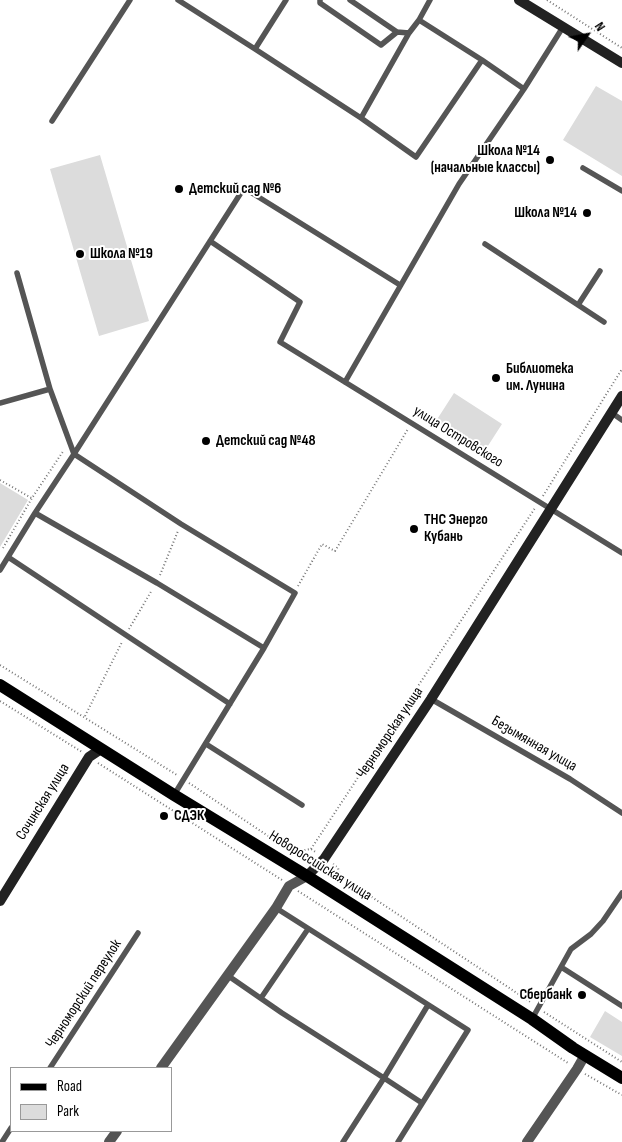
<!DOCTYPE html>
<meta charset="utf-8">
<style>
body{margin:0}
#map{position:relative;width:622px;height:1142px;overflow:hidden;background:#fff;font-family:"Sofia Sans Condensed",sans-serif}
canvas{display:block}
.legend{position:absolute;left:10px;top:1067px;width:162px;height:65px;box-sizing:border-box;background:#fff;border:1px solid #999;margin:0;padding:6px 9px;list-style:none;font-size:15px;color:#000}
.legend li{display:flex;align-items:center;gap:10px;height:25px}
.legend b{width:25px;border:1px solid #999}
.north{position:absolute;left:562px;top:10px;width:50px;height:50px;-webkit-text-stroke:4px #fff;paint-order:stroke;rotate:57deg;font-size:14px;font-weight:700;line-height:20px;text-align:center;color:#000}
.north::after{content:'';display:block;margin:auto;width:18px;height:22px;background:#000;clip-path:polygon(50% 0,100% 100%,50% 72%,0 100%)}
</style>
<div id="map">
<canvas width="622" height="1142"></canvas>
<ul class="legend">
<li><b style="height:6px;background:#000"></b>Road</li>
<li><b style="height:14px;background:#dcdcdc"></b>Park</li>
</ul>
<div class="north">N</div>
</div>
<script>
const ctx = document.querySelector('canvas').getContext('2d');
ctx.lineJoin = 'round';
function fill(path, color) { ctx.fillStyle = color; ctx.fill(path, 'evenodd'); }
const poly = rows => new Path2D(rows.map(r => 'M' + r).join(''));
function trace(path, color, width, dash) { ctx.strokeStyle = color; ctx.lineWidth = width; ctx.lineCap = dash ? 'butt' : 'round'; ctx.setLineDash(dash || []); ctx.stroke(path); }
function label(font, color, halo, rows, align = 'center') {
  ctx.font = font + ' "Sofia Sans Condensed",sans-serif'; ctx.lineWidth = 4; ctx.setLineDash([]); ctx.textBaseline = 'middle'; ctx.strokeStyle = halo; ctx.fillStyle = color; for (const [text, x, y, turn = 0] of rows) {
    ctx.save(); ctx.translate(x, y); ctx.rotate((+turn || 0) * Math.PI / 180); ctx.textAlign = isNaN(turn) ? turn : align; if (halo) ctx.strokeText(text, 0, 0); ctx.fillText(text, 0, 0); ctx.restore();
  }
}
fill(poly([
 [596,86,622,101,622,176,563,140],
 [100,155,149,321,99,336,50,169],
 [454,393,502,424,484,452,436,421],
 [0,483,28,500,0,547],
 [605,1011,622,1022,622,1056,590,1037]
]), '#dcdcdc');
trace(poly([
 [547,0,622,48],
 [0,480,33,499],
 [543,496,622,369],
 [3,548,32,498,64,450],
 [160,575,178,531],
 [298,586,322,544,335,551,408,429],
 [129,629,152,590],
 [0,665,177,775],
 [0,701,82,752],
 [85,716,122,642],
 [98,763,282,880],
 [189,783,292,852,311,849,317,853],
 [311,849,535,508],
 [333,864,338,868,340,876,532,1003],
 [298,891,568,1063],
 [544,1012,622,1062],
 [585,1074,622,1095]
]), '#777', 2, [1, 2.5]);
trace(poly([
 [178,0,255,49],
 [286,0,255,49,361,118],
 [320,0,320,3,381,45,397,32],
 [350,0,397,32,409,33,419,20],
 [430,0,419,20,482,60],
 [409,33,361,118,416,157,482,60,524,89],
 [52,121,130,0],
 [583,168,622,191],
 [210,241,300,302,280,342,622,553],
 [485,244,604,322],
 [578,305,600,271],
 [345,382,459,184,524,89,563,27],
 [0,403,50,389,17,273],
 [612,413,622,420],
 [35,513,157,583,264,648],
 [8,557,230,704],
 [0,570,35,513,74,454,50,389],
 [431,699,570,779,622,813],
 [206,744,302,805],
 [174,795,264,648,295,593,181,524,74,454,244,188,400,285],
 [276,908,468,1030,398,1142],
 [561,967,622,1006],
 [227,975,282,1013,384,1078,428,1005],
 [261,998,308,929],
 [532,1019,571,949,591,934,603,921,622,893],
 [50,1068,138,933],
 [2,1142,11,1128],
 [343,1142,384,1078,422,1103]
]), '#555', 5.5);
trace(poly([
 [161,1068,276,908,289,886,307,876],
 [109,1142,117,1131],
 [527,1142,577,1069,585,1055]
]), '#555', 10);
trace(poly([
 [519,0,622,63],
 [307,876,324,859,431,699,622,396],
 [0,901,89,757,101,749]
]), '#222', 10);
trace(poly([
 [0,685,174,795,307,876,532,1019,573,1048,622,1078]
]), '#000', 12);
for (const [x, y, r, color] of [
 [550,160,5,"#000"],
 [179,189,5,"#000"],
 [587,213,5,"#000"],
 [80,254,5,"#000"],
 [496,378,5,"#000"],
 [206,441,5,"#000"],
 [414,529,5,"#000"],
 [164,816,5,"#000"],
 [582,995,5,"#000"]
]) { const dot = new Path2D(); dot.arc(x, y, r, 0, 2 * Math.PI); ctx.fillStyle = color; ctx.fill(dot); trace(dot, '#fff', 2); }
label('bold 15px', '#000', '#fff', [
 ["Школа №14",540,151,"right"],
 ["(начальные классы)",540,168,"right"],
 ["Детский сад №6",189,189],
 ["Школа №14",577,213,"right"],
 ["Школа №19",90,254],
 ["Библиотека",506,369],
 ["им. Лунина",506,386],
 ["Детский сад №48",216,441],
 ["ТНС Энерго",424,520],
 ["Кубань",424,537],
 ["СДЭК",174,816],
 ["Сбербанк",572,995,"right"]
], 'left');
label('15px', '#000', '#fff', [
 ["улица Островского",458,437,32],
 ["Черноморская улица",390,733,-56],
 ["Безымянная улица",534,744,30],
 ["Сочинская улица",43,802,-58],
 ["Новороссийская улица",320,866,32],
 ["Черноморский переулок",84,994,-57]
]);
</script>
